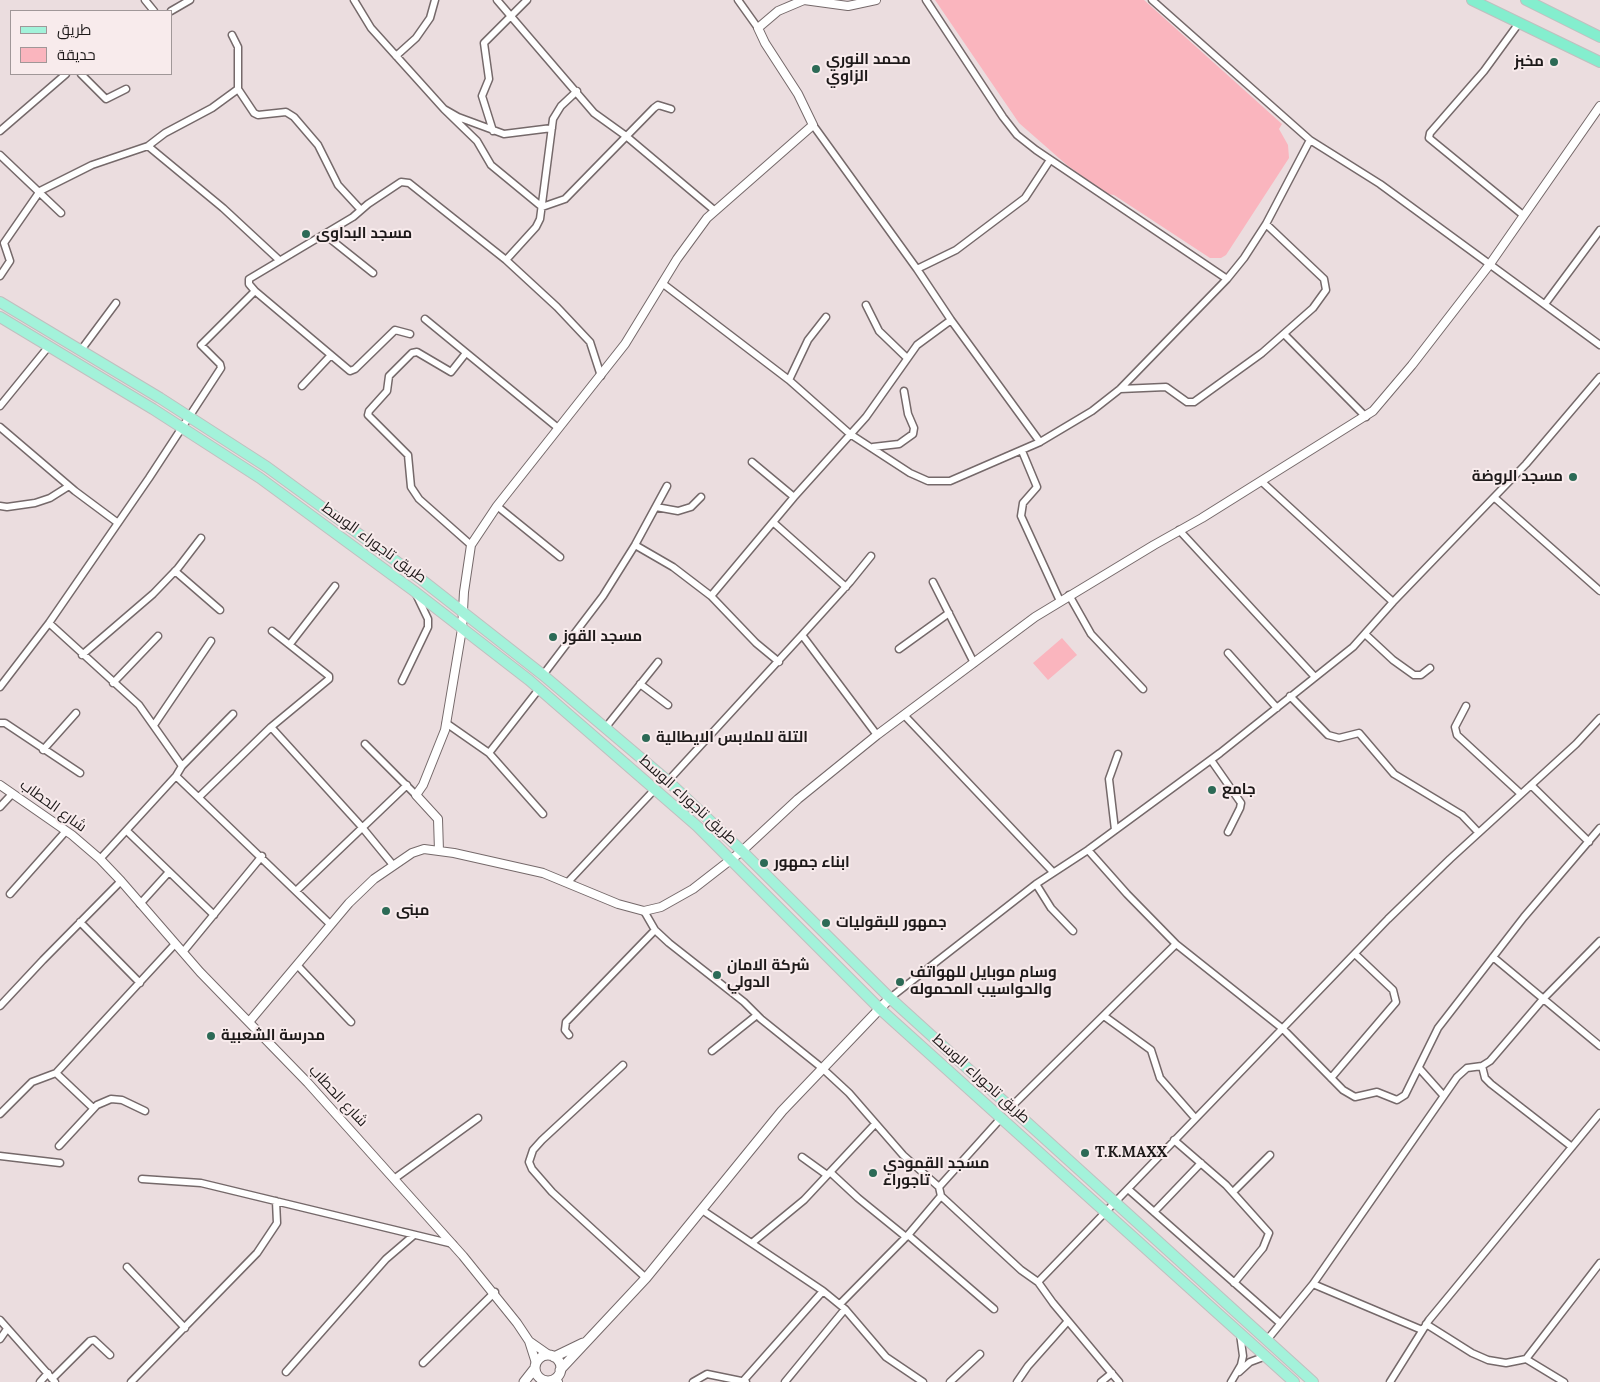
<!DOCTYPE html>
<meta charset="utf-8">
<style>
body{margin:0}
#map{position:relative;width:1600px;height:1382px;overflow:hidden;background:#ebdddf;font-family:Lora,Cairo,serif}
canvas{display:block}
.legend{position:absolute;left:10px;top:10px;width:162px;height:65px;box-sizing:border-box;background:#f8ebec;border:1px solid #a09798;margin:0;padding:6px 9px;list-style:none;font-size:15px;color:#1d1919}
.legend li{display:flex;align-items:center;gap:10px;height:25px}
.legend b{width:25px;border:1px solid #a09798}
</style>
<div id="map">
<canvas width="1600" height="1382"></canvas>
<ul class="legend">
<li><b style="height:6px;background:#a3f2da"></b>طريق</li>
<li><b style="height:14px;background:#fab5be"></b>حديقة</li>
</ul>
</div>
<script>
const ctx = document.querySelector('canvas').getContext('2d');
ctx.lineJoin = 'round';
function fill(path, color) { ctx.fillStyle = color; ctx.fill(path, 'evenodd'); }
const poly = rows => new Path2D(rows.map(r => 'M' + r).join(''));
function trace(path, color, width, dash) { ctx.strokeStyle = color; ctx.lineWidth = width; ctx.lineCap = dash ? 'butt' : 'round'; ctx.setLineDash(dash || []); ctx.stroke(path); }
function label(font, color, halo, rows, align = 'center') {
  ctx.font = font + ' Lora,Cairo,serif'; ctx.lineWidth = 4; ctx.setLineDash([]); ctx.textBaseline = 'middle'; ctx.strokeStyle = halo; ctx.fillStyle = color; for (const [text, x, y, turn = 0] of rows) {
    ctx.save(); ctx.translate(x, y); ctx.rotate((+turn || 0) * Math.PI / 180); ctx.textAlign = isNaN(turn) ? turn : align; if (halo) ctx.strokeText(text, 0, 0); ctx.fillText(text, 0, 0); ctx.restore();
  }
}
fill(poly([
 [935,0,1144,0,1282,124,1279,129,1288,145,1289,158,1226,255,1221,258,1210,258,1114,195,1108,194,1068,166,1019,123],
 [1062,638,1077,655,1048,680,1033,663]
]), '#fab5be');
const minor = poly([
 [145,0,154,11],
 [354,0,371,28,444,109,458,117,504,134,552,128],
 [497,0,594,113,626,136,714,210],
 [738,0,758,28],
 [926,0,1003,117,1017,135,1036,150,1227,279],
 [1152,0,1310,140,1380,184,1600,345],
 [171,11,190,0],
 [1519,23,1484,71,1430,133,1429,138,1523,215],
 [396,56,416,38,430,18,435,0],
 [81,74,106,99,126,89],
 [238,89,254,113,258,115,286,112,294,117,318,145,338,185,361,210],
 [444,109,477,141,491,165,542,207,565,199,654,108,658,105,671,109],
 [813,125,917,269],
 [0,131,66,74],
 [493,131,482,96,489,79,484,43,527,0],
 [148,146,223,208,278,259],
 [0,155,61,213],
 [324,234,373,273],
 [506,260,536,227,540,219,553,119,561,106,577,91],
 [0,276,10,261,4,243,40,191,92,165,148,146,165,133,212,108,238,89,238,47,232,35],
 [662,283,789,380,850,434,910,473,928,481,950,481,1040,442,1092,411,1120,389,1227,279,1244,258,1266,224,1310,140],
 [255,291,350,371,355,369,395,330,410,334],
 [1545,304,1600,230],
 [866,305,879,331,907,358],
 [425,319,558,428],
 [1285,335,1366,417],
 [81,350,116,303],
 [466,353,451,372,417,352,412,353,389,376,387,391,369,411,368,415,408,455,411,487,419,499,471,545],
 [789,380,808,340,826,317],
 [302,386,331,355],
 [1120,389,1166,387,1187,402,1194,402,1262,353,1313,308,1326,290,1324,279,1266,224],
 [0,406,49,346],
 [0,427,75,491,118,523],
 [1040,442,951,320,917,269,956,250,1025,198,1050,160],
 [873,447,899,444,913,434,914,428,908,414,904,391],
 [1022,451,1037,487,1023,503,1021,516,1060,601],
 [752,462,794,497],
 [1261,481,1393,602],
 [1495,498,1600,591],
 [0,506,7,507,35,503,50,498,69,486],
 [497,506,560,557],
 [656,507,678,511,691,507,701,497],
 [774,523,846,587],
 [1179,530,1315,677],
 [635,545,673,567,711,596,756,643,779,662],
 [175,571,220,610],
 [933,582,974,663],
 [1069,595,1091,634,1143,689],
 [711,596,794,497,866,417,917,345,951,320],
 [49,623,139,705,182,766],
 [1365,634,1393,660,1414,675,1421,675,1430,668],
 [802,635,850,582,871,556],
 [290,644,335,586],
 [899,649,949,613],
 [1228,653,1277,708],
 [82,655,153,594,178,568,201,538],
 [543,675,603,596,635,545,667,486],
 [402,681,428,627,428,619,416,594],
 [113,683,158,636],
 [640,684,668,705],
 [0,687,49,623,149,478,221,368,220,364,201,345,255,291,249,284,249,279,353,217,368,204,401,182,409,183,506,260,557,307,590,342,601,376],
 [1290,696,1328,735,1339,738,1359,733,1394,774,1462,815,1478,832],
 [1466,706,1455,727,1457,735,1521,794],
 [904,715,1053,872],
 [0,723,5,723,80,773],
 [446,723,489,753,543,814],
 [154,725,211,641],
 [271,727,361,826,393,865],
 [606,727,658,662],
 [365,744,416,795],
 [43,750,76,713],
 [489,753,539,689],
 [1211,760,1241,803,1240,808,1228,832],
 [176,776,330,924],
 [668,781,802,635,877,735],
 [1531,785,1589,842],
 [200,796,271,727,329,679,329,676,272,631],
 [0,807,12,794],
 [1115,830,1109,779,1118,754],
 [127,831,214,915],
 [1088,850,1127,894,1176,944,1283,1029,1343,1090,1355,1097,1377,1092,1397,1100,1405,1095,1438,1028,1524,917,1600,828],
 [100,859,176,776,182,766,233,714],
 [568,882,656,788],
 [1036,884,1051,908,1073,931],
 [296,891,407,785],
 [10,894,66,831],
 [140,904,169,872],
 [644,911,655,930,669,943,744,1002,761,1019,822,1068,849,1093,903,1155,939,1187,941,1196,1021,1270,1038,1282,1053,1303,1119,1382],
 [80,922,140,983],
 [183,952,262,856],
 [1493,957,1600,1046],
 [298,966,351,1022],
 [890,998,1036,884,1088,850,1220,753,1353,647,1393,602,1526,464,1600,377],
 [0,1006,43,960,121,881],
 [1104,1016,1151,1050,1160,1078,1195,1118],
 [569,1035,565,1030,566,1022,655,930],
 [712,1051,757,1015],
 [623,1065,542,1140,533,1150,529,1162,532,1169,552,1192,646,1278],
 [1482,1066,1485,1078,1491,1084,1572,1147],
 [1419,1068,1443,1095],
 [56,1073,93,1108],
 [1331,1078,1396,1002,1393,990,1355,954],
 [1011,1107,1176,944],
 [0,1114,32,1082,56,1073,175,944],
 [1174,1140,1226,1185,1269,1233,1263,1248,1234,1283],
 [59,1146,97,1105,111,1099,122,1100,145,1111],
 [0,1156,60,1163],
 [802,1157,827,1175],
 [830,1172,858,1198,906,1237],
 [142,1179,201,1183,453,1244],
 [394,1179,478,1118],
 [939,1187,1002,1117],
 [1128,1189,1280,1323],
 [1233,1192,1270,1155],
 [702,1210,823,1291,845,1309,886,1357,923,1382],
 [1154,1212,1201,1163],
 [908,1235,994,1309],
 [753,1242,804,1200,875,1124],
 [127,1267,185,1328],
 [1038,1282,1388,919,1450,859,1576,744,1600,718],
 [1313,1284,1457,1077,1467,1068,1482,1066,1490,1061,1544,998,1600,941],
 [840,1304,908,1235,941,1196],
 [0,1320,55,1382],
 [1426,1324,1472,1353,1488,1360,1506,1363,1526,1359,1600,1263],
 [0,1339,7,1329],
 [1267,1340,1313,1284,1422,1330],
 [1526,1359,1564,1382],
 [423,1363,495,1292],
 [286,1372,386,1259,414,1235],
 [1239,1372,1250,1362,1266,1356],
 [52,1379,90,1341,94,1340,110,1355],
 [744,1380,823,1291],
 [40,1382,48,1373],
 [131,1382,257,1253,277,1223,276,1201],
 [693,1382,707,1374,746,1382],
 [785,1382,845,1309],
 [950,1382,980,1354],
 [1017,1382,1028,1366,1068,1321],
 [1101,1382,1112,1373],
 [1231,1382,1241,1365,1243,1356,1240,1334],
 [1390,1382,1429,1320,1600,1113]
]);
const tertiary = poly([
 [0,785,72,835,100,859,121,881,200,972,308,1083,463,1256,517,1323,529,1341,536,1363],
 [439,851,438,819,416,795,423,785,445,730,462,629,464,592,471,545,497,506,625,344,677,259,707,218,813,125,798,94,765,43,758,28,778,11,804,0,848,6,876,0],
 [249,1022,349,903,374,879,412,853,424,849,454,853,543,873,618,904,644,911,661,907,693,889,742,851,798,799,877,735,1035,617,1154,545,1202,518,1373,411,1412,365,1490,264,1600,106],
 [529,1341,549,1355],
 [556,1378,558,1382]
]);
const secondary = poly([
 '535 1368a13 13 0 1 1 26 0a13 13 0 1 1-26 0Z',
 [554,1357,583,1343],
 [560,1370,646,1278,782,1111,890,998],
 [524,1382,535,1368]
]);
const primary = poly([
 [0,302,160,398,267,467,422,580,543,675,668,781,742,851,890,998,1313,1382],
 [0,317,153,409,260,478,414,591,529,680,697,826,880,1009,1294,1382]
]);
const trunk = poly([
 [1472,0,1600,62],
 [1526,0,1600,37]
]);
trace(minor, '#75696a', 9);
trace(tertiary, '#75696a', 10);
trace(secondary, '#75696a', 11);
trace(primary, '#c0bfbf', 12);
trace(trunk, '#c0bfbf', 12);
trace(minor, '#fff', 6);
trace(tertiary, '#fff', 8);
trace(secondary, '#fff', 9);
trace(primary, '#a3f2da', 10);
trace(trunk, '#84eece', 10);
for (const [x, y, r, color] of [
 [1554,62,5,"#2c6a56"],
 [816,69,5,"#2c6a56"],
 [306,234,5,"#2c6a56"],
 [1573,477,5,"#2c6a56"],
 [553,637,5,"#2c6a56"],
 [646,738,5,"#2c6a56"],
 [1212,790,5,"#2c6a56"],
 [764,863,5,"#2c6a56"],
 [386,911,5,"#2c6a56"],
 [826,923,5,"#2c6a56"],
 [717,975,5,"#2c6a56"],
 [900,982,5,"#2c6a56"],
 [211,1036,5,"#2c6a56"],
 [1085,1153,5,"#2c6a56"],
 [873,1173,5,"#2c6a56"]
]) { const dot = new Path2D(); dot.arc(x, y, r, 0, 2 * Math.PI); ctx.fillStyle = color; ctx.fill(dot); trace(dot, '#f8ebec', 2); }
label('bold 15px', '#1d1919', '#f8ebec', [
 ["محمد النوري",826,60],
 ["الزاوي",826,77],
 ["مخبز",1544,62,"right"],
 ["مسجد البداوى",316,234],
 ["مسجد الروضة",1563,477,"right"],
 ["مسجد القوز",563,637],
 ["التلة للملابس الايطالية",656,738],
 ["جامع",1222,790],
 ["ابناء جمهور",774,863],
 ["مبنى",396,911],
 ["جمهور للبقوليات",836,923],
 ["شركة الامان",727,966],
 ["الدولي",727,983],
 ["وسام موبايل للهواتف",910,973],
 ["والحواسيب المحموله",910,990],
 ["مدرسة الشعبية",221,1036],
 ["T.K.MAXX",1095,1153],
 ["مسجد القمودي",883,1164],
 ["تاجوراء",883,1181]
], 'left');
label('15px', '#1d1919', '#f8ebec', [
 ["طريق تاجوراء الوسط",374,543,36],
 ["طريق تاجوراء الوسط",688,800,42],
 ["شارع الحطاب",53,806,36],
 ["طريق تاجوراء الوسط",981,1079,42],
 ["شارع الحطاب",338,1096,47]
]);
</script>
